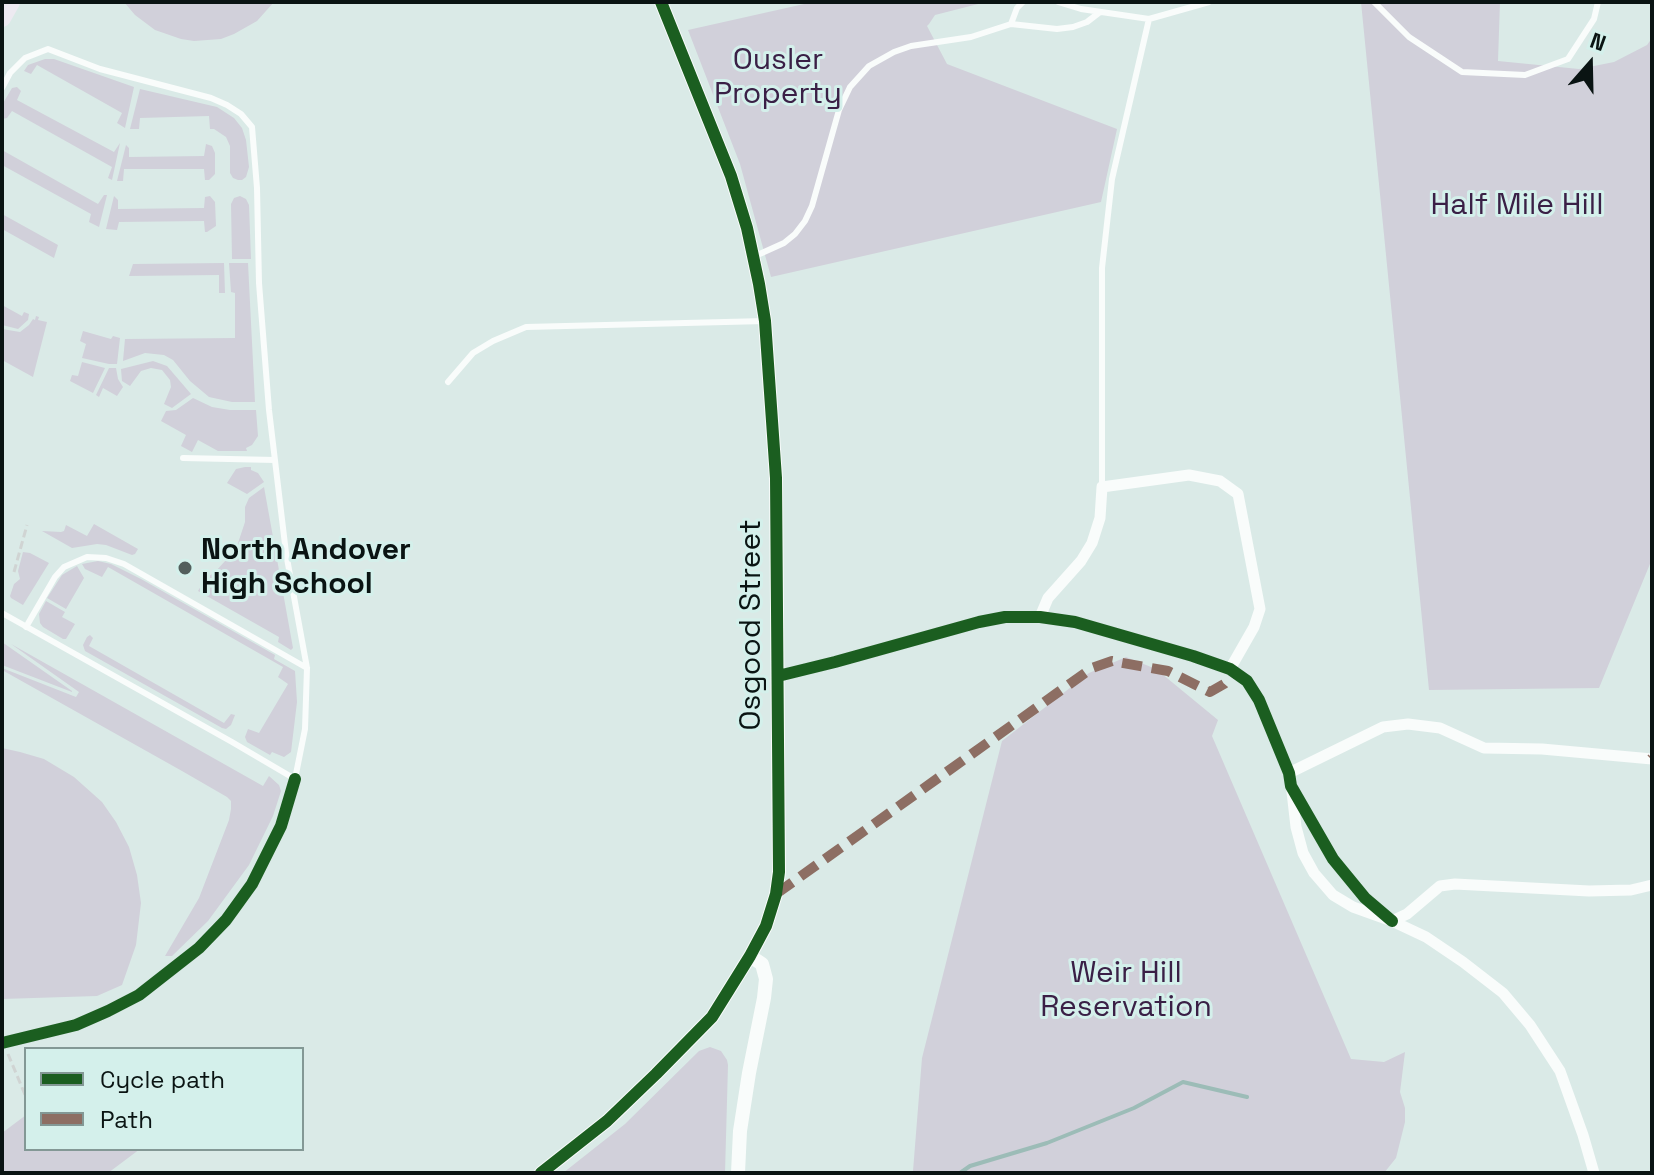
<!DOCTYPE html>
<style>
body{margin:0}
#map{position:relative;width:1654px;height:1175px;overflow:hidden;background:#daeae7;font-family:"Space Grotesk",sans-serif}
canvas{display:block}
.frame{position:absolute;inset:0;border:4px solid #0a1413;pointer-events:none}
.legend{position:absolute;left:24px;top:1047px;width:280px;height:104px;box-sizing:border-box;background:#d4f0eb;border:2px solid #839895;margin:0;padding:10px 14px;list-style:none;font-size:24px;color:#0a1413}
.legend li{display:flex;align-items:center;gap:16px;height:40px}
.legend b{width:40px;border:2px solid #839895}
.north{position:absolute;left:1550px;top:24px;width:80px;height:80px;-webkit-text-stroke:6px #d4f0eb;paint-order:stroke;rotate:20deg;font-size:22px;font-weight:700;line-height:32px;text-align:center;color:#0a1413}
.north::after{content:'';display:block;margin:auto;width:28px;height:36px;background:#0a1413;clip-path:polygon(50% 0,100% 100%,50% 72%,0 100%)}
</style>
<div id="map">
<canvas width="1654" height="1175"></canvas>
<div class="frame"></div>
<ul class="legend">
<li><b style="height:10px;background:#1b5e20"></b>Cycle path</li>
<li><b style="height:10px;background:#8d6e63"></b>Path</li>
</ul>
<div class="north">N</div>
</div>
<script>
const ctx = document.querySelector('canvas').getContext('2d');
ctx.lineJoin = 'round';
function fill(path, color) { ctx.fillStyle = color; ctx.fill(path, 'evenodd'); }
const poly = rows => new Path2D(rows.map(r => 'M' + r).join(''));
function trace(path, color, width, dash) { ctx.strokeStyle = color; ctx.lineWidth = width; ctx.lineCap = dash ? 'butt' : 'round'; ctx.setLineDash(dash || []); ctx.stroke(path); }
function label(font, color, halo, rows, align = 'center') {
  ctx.font = font + ' "Space Grotesk",sans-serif'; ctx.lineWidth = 6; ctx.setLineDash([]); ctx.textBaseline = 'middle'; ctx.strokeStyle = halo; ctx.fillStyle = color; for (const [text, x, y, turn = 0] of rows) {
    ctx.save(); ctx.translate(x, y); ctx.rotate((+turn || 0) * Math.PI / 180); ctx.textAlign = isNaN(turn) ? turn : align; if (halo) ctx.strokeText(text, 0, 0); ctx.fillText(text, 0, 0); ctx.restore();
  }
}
fill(poly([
 [124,2,274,2,257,21,234,34,221,39,194,41,181,39,155,30,135,15],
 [813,2,986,2,935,15,929,24,927,26,947,64,1117,129,1101,202,771,277,740,164,688,30],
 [1361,2,1500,2,1498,61,1579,69,1614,62,1647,45,1652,38,1652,559,1599,688,1429,690],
 [45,59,54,59,134,87,125,128,117,123,122,113,37,65,31,74,24,71,28,65],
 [17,87,21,91,17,100,114,152,120,143,112,180,108,178,112,167,12,111,7,118,2,119,2,105,12,88],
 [140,89,217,107,234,118,242,128,246,140,249,167,246,177,242,180,238,180,233,178,230,173,230,146,226,137,214,129,210,129,209,116,140,118,139,129,130,129],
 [206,144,212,146,215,153,215,174,209,180,205,180,204,169,124,169,123,181,117,181,126,145,129,148,129,157,204,156],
 [2,150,98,204,104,195,107,195,99,227,89,222,91,214,2,165],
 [114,196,118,200,118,209,204,208,205,197,210,196,215,202,216,226,207,232,205,232,204,221,119,222,117,230,106,229],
 [240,196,246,199,249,205,251,259,232,259,231,204,234,198],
 [2,214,58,245,54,258,2,229],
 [224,263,225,293,219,293,219,275,129,276,133,264],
 [229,263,248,263,255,402,232,402,209,397,190,381,173,360,164,355,145,353,123,361,125,339,235,338,235,293,231,292],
 [2,305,22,316,24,312,29,314,28,320,18,329,2,325],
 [36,316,39,317,38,320,47,322,33,377,2,360,2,329,20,332,29,325,33,319,35,320],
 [83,331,111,339,113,336,120,338,117,364,109,364,82,358,86,344,80,341],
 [153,361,167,366,191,394,172,408,164,404,171,387,170,380,162,370,151,368,141,371,130,386,122,381,121,369],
 [82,362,105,368,93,393,70,381,72,375,78,376],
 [109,368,116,368,118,379,123,387,117,396,103,388,99,397,96,395],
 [193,398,212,407,230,410,256,410,258,436,252,445,246,448,247,451,218,451,198,440,192,452,181,446,186,435,161,421,166,411,176,410],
 [245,467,251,467,251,470,258,473,264,482,247,494,227,483,236,469],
 [264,487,293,648,291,650,278,642,279,637,198,591,205,579,215,572,236,549,245,522,245,507,249,498],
 [94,524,138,549,135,554,132,555,106,545,97,544,72,548,42,531,61,532,64,531,66,525,87,536],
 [23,552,30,553,49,563,23,605,11,598,10,596,14,584,20,579,18,571],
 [98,561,111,564,141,579,275,655,274,659,295,671,297,702,291,752,284,757,272,752,270,755,247,742,245,737,248,729,259,733,288,684,278,677,283,667,108,567,102,577,85,569,82,564],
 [77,566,84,578,66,609,47,598,62,575],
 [46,601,65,612,62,617,75,624,66,639,63,639,43,627,40,623,39,614],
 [90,635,93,638,89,646,224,723,231,714,235,715,231,725,226,729,222,728,85,651,83,645,87,637],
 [2,642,72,691,72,692,2,665],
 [11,644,263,786,269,776,279,785,281,791,273,816,249,865,208,921,172,956,165,956,199,898,229,820,231,809,231,801,227,797,182,771,2,670,2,668,76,697,79,692],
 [1126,657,1156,669,1218,720,1212,736,1351,1059,1384,1062,1405,1052,1400,1092,1405,1108,1405,1122,1396,1158,1384,1173,911,1173,913,1171,922,1058,1002,741,1089,673],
 [2,748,20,752,44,759,74,777,102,802,116,822,129,847,137,875,141,903,136,945,122,985,97,996,2,999],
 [710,1047,721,1051,727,1060,728,1065,725,1173,563,1173,625,1124,699,1051],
 [26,1115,26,1149,140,1149,108,1173,2,1173,2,1133]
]), '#d1d0da');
trace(poly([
 [960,1173,970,1166,1047,1143,1134,1108,1183,1082,1247,1097]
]), '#9cbcb7', 4);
trace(poly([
 [14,572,27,525],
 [8,1054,26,1097]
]), '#d0d4d3', 3, [8, 4]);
trace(poly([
 [1023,2,1017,8,1011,24,1057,29,1073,27,1087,22,1100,12],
 [1058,2,1081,9,1149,19,1112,179,1102,268,1102,487],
 [1374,2,1409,37,1462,72,1525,75,1568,59,1594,19,1598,2],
 [1149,19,1209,2],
 [2,88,10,73,25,58,48,49,100,69,211,98,227,105,241,114,252,127,257,188,259,283,269,410,286,553,307,668,305,729,295,779,232,742,2,613],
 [753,257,784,243,795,234,805,221,812,206,839,110,850,87,869,66,894,52,911,46,971,37,1011,24],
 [448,382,473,353,493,341,526,327,765,321],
 [183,458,275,460],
 [26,627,55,577,64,567,87,557,106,558,124,564,307,668]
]), '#f9fcfb', 6);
trace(poly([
 [1040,617,1048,598,1081,561,1092,543,1100,518,1102,487,1189,475,1220,481,1238,494,1260,609,1254,627,1230,669],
 [778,676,835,662,979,622,1005,617,1040,617,1075,622,1193,656,1230,669,1247,681,1259,700,1289,773,1291,786,1333,859,1365,898,1392,921],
 [1289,773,1383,727,1408,724,1440,728,1484,748,1542,749,1652,759],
 [1292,792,1296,827,1303,853,1314,873,1333,895,1353,907,1392,921,1426,937,1463,962,1503,993,1530,1025,1560,1071,1583,1135,1594,1173],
 [1392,921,1407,914,1440,886,1455,884,1589,891,1631,890,1652,885],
 [2,1043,76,1025,108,1011,139,995,199,948,226,920,252,884,281,826,295,779]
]), '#f9fcfb', 11);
trace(poly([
 [541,1173,607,1121,656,1074,712,1017,750,956,766,926,776,894,779,872,776,478,765,321,759,284,747,228,731,176,661,2],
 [738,1173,740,1131,749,1073,764,998,766,979,762,964,750,956]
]), '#f9fcfb', 14);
trace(poly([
 [2,18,11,2]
]), '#edeaf1', 18);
trace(poly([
 [1651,759,1652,758],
 [776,894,1092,668,1112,661,1168,671,1210,692,1224,684,1234,672]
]), '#8d6e63', 10, [20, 10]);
trace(poly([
 [778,676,835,662,979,622,1005,617,1040,617,1075,622,1193,656,1230,669,1247,681,1259,700,1289,773,1291,786,1333,859,1365,898,1392,921],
 [2,1043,76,1025,108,1011,139,995,199,948,226,920,252,884,281,826,295,779],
 [541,1173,607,1121,656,1074,712,1017,750,956,766,926,776,894,779,872,776,478,765,321,759,284,747,228,731,176,661,2]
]), '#1b5e20', 12);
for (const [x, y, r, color] of [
 [185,568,8,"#535f5d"]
]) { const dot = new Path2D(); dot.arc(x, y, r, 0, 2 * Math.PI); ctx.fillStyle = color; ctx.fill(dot); trace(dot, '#d4f0eb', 3); }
label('30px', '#3a2046', '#d4f0eb', [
 ["Ousler",778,61],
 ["Property",778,95],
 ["Half Mile Hill",1517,206],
 ["Weir Hill",1126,974],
 ["Reservation",1126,1008]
]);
label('bold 30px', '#0a1413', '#d4f0eb', [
 ["North Andover",201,551],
 ["High School",201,585]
], 'left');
label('30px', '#0a1413', '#d4f0eb', [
 ["Osgood Street",752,625,-90]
]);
</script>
